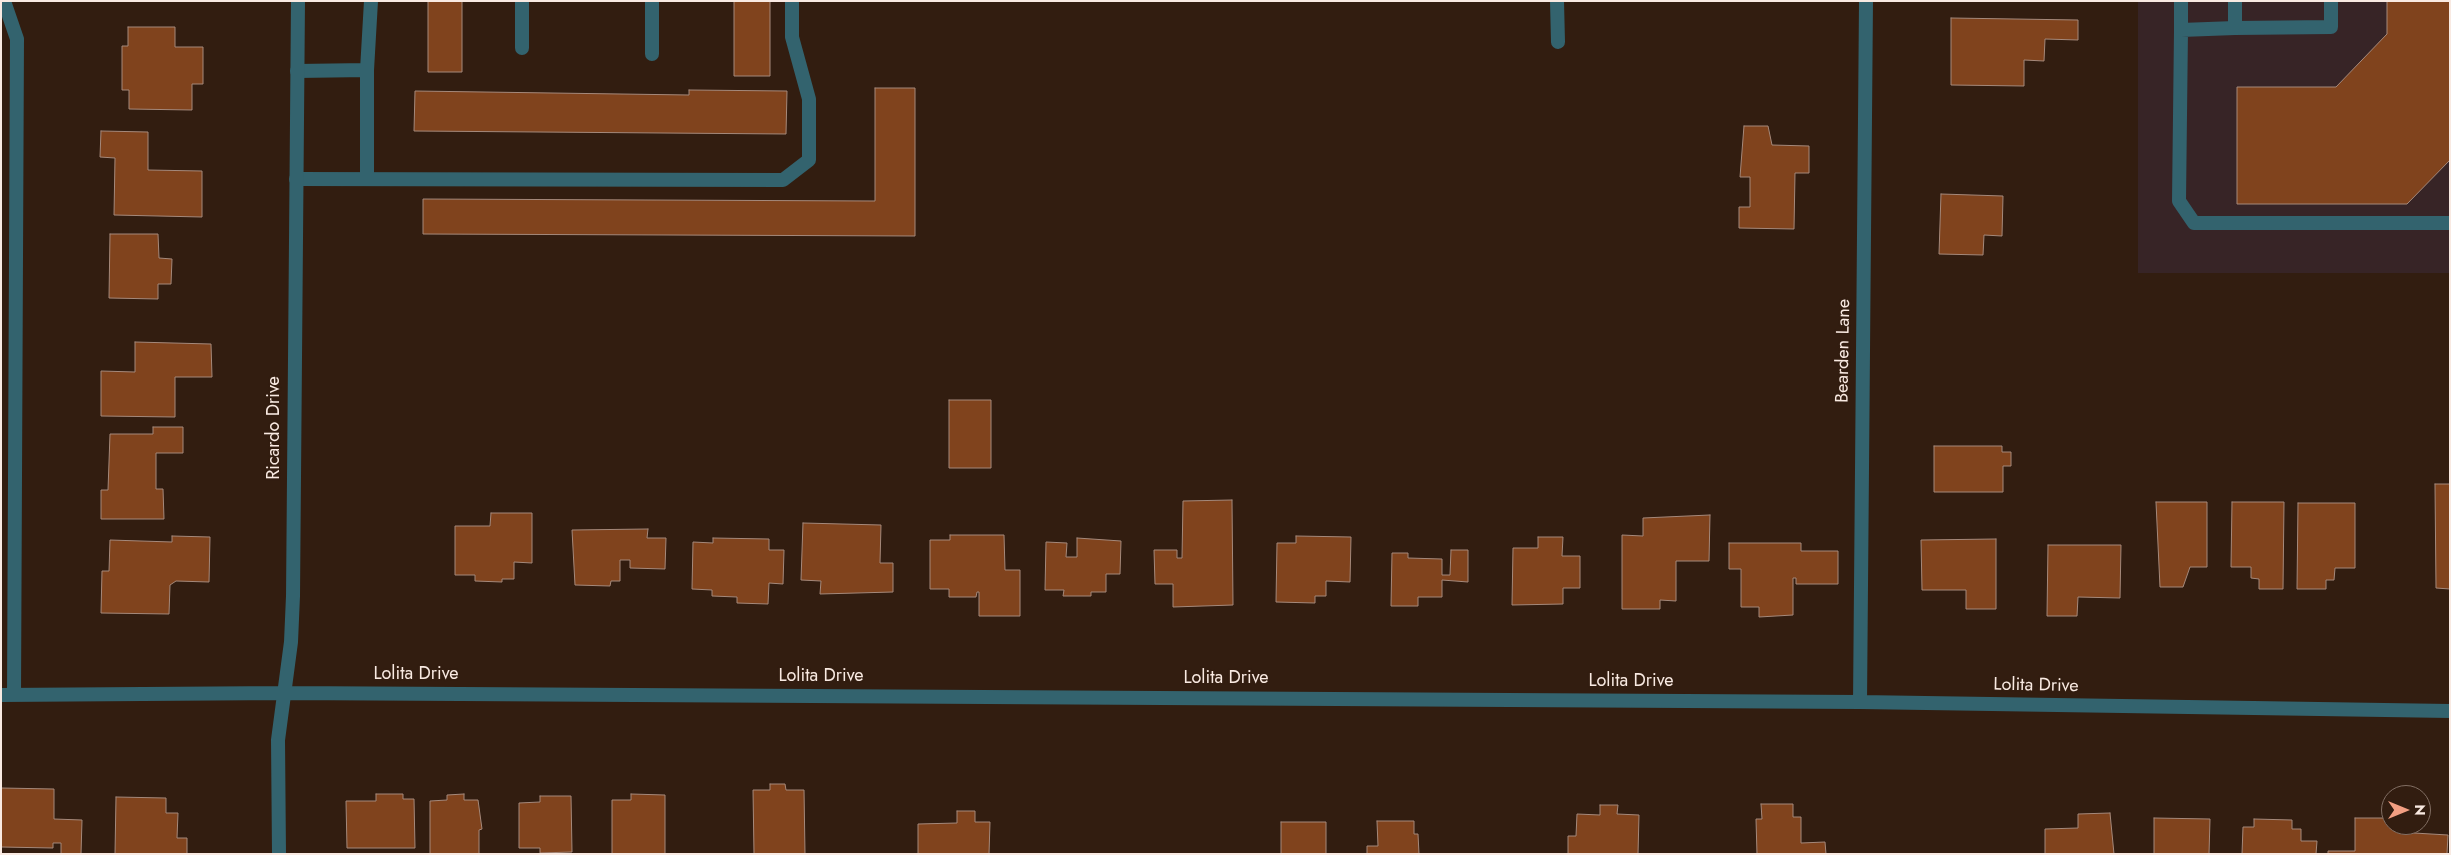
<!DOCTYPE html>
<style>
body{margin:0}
#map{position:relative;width:2451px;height:855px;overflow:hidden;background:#321d10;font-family:Jost,sans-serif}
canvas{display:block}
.frame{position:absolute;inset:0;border:2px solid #f9eae2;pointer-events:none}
.north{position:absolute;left:2381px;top:785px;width:50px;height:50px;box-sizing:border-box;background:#321d10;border:1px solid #826f64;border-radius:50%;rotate:90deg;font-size:14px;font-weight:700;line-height:20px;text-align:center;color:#f9eae2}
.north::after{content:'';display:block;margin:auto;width:18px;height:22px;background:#f39f82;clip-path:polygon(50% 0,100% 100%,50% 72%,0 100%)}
</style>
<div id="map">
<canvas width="2451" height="855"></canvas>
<div class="frame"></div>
<div class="north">N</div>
</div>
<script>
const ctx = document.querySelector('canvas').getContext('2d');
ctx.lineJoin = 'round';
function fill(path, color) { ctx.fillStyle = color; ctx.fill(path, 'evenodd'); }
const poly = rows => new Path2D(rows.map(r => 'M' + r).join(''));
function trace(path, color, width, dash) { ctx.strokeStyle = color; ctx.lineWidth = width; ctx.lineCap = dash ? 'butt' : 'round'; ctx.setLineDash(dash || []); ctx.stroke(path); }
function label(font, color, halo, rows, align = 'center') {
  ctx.font = font + ' Jost,sans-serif'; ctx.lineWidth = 4; ctx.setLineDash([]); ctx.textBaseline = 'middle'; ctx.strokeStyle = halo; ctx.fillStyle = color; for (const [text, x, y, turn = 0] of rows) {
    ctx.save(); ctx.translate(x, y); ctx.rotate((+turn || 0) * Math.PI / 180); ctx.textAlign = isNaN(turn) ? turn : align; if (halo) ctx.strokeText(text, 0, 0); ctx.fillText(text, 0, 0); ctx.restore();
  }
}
fill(poly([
 [2138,1,2450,1,2450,273,2138,273]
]), '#372426');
const building = poly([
 [428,1,462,1,462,72,428,72,428,1],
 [734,1,770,1,770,76,734,76,734,1],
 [2387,1,2450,1,2450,160,2407,204,2237,204,2237,87,2336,87,2387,34,2387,1],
 [1951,18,2078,20,2078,40,2045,39,2044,61,2024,60,2024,86,1951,85,1951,18],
 [128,27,175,27,175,47,203,47,203,84,192,84,192,110,129,109,129,90,122,90,122,46,128,46,128,27],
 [875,88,915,88,915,236,423,234,423,199,875,201,875,88],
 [689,90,787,91,786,134,414,131,415,91,689,95,689,90],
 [1744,126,1768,126,1772,145,1809,146,1809,173,1795,173,1794,229,1739,228,1739,207,1750,207,1750,177,1740,177,1744,126],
 [101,131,148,132,148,170,202,171,202,217,114,215,115,158,100,157,101,131],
 [1941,194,2003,196,2002,236,1984,235,1983,255,1939,254,1941,194],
 [110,234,158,234,159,258,172,259,171,284,158,284,158,299,109,298,110,234],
 [135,342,211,344,212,377,175,377,175,417,101,416,101,371,135,372,135,342],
 [949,400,991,400,991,468,949,468,949,400],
 [153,427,183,427,183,453,156,453,156,489,163,489,164,519,101,519,101,490,108,490,110,434,153,434,153,427],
 [1934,446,2002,446,2002,452,2011,452,2011,466,2003,466,2003,492,1934,492,1934,446],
 [2435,484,2450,484,2450,589,2436,588,2435,484],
 [1232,500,1233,605,1173,607,1173,584,1155,584,1154,550,1177,550,1177,558,1182,558,1183,501,1232,500],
 [2156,502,2207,502,2207,567,2190,567,2183,587,2160,587,2156,502],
 [2232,502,2284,502,2283,589,2259,589,2259,579,2251,578,2251,567,2231,567,2232,502],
 [2298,503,2355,503,2355,568,2335,568,2334,580,2326,580,2326,589,2297,589,2298,503],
 [491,513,532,513,532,563,514,562,514,579,502,579,502,582,475,581,475,575,455,575,455,526,490,526,491,513],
 [1710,515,1709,561,1676,561,1676,601,1660,600,1660,609,1622,609,1622,535,1643,536,1643,518,1710,515],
 [803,523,881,525,880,563,893,563,893,592,820,594,821,581,801,580,803,523],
 [648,529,647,538,666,538,665,569,630,568,630,560,620,560,620,581,611,581,610,586,575,585,572,530,648,529],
 [950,535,1004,535,1005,570,1020,570,1020,616,979,616,979,592,977,592,976,597,949,597,949,589,930,589,930,540,950,540,950,535],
 [172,536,210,537,209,582,176,581,170,585,169,614,101,613,102,571,109,571,110,540,172,542,172,536],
 [1296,536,1351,537,1350,582,1326,581,1326,596,1315,596,1315,603,1276,602,1277,543,1296,543,1296,536],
 [1538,537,1563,537,1562,556,1580,556,1580,588,1563,588,1563,604,1512,605,1513,548,1538,548,1538,537],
 [713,538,769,539,769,550,784,550,783,584,769,583,768,604,737,603,737,597,712,596,712,590,692,589,693,542,713,543,713,538],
 [1077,538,1121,541,1120,574,1106,574,1106,592,1091,592,1091,596,1063,596,1064,590,1045,590,1046,542,1067,543,1066,557,1077,557,1077,538],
 [1996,539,1996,609,1966,609,1966,590,1922,590,1921,540,1996,539],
 [1729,543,1801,543,1801,551,1838,551,1838,584,1796,584,1796,578,1793,578,1793,615,1759,617,1759,607,1741,607,1741,569,1729,569,1729,543],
 [2048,545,2121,545,2120,598,2078,597,2077,616,2047,616,2048,545],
 [1451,550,1468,550,1468,582,1442,580,1442,597,1418,597,1418,606,1391,606,1392,553,1408,553,1408,558,1442,559,1442,575,1450,575,1451,550],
 [770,784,785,784,786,790,804,790,805,854,754,854,753,790,770,790,770,784],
 [1,788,54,789,54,819,82,820,81,854,61,854,61,843,53,843,53,848,1,847,1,788],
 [376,794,403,794,403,799,414,799,415,848,347,848,346,801,376,801,376,794],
 [464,794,464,800,478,800,482,829,479,830,479,854,430,854,430,801,447,800,447,795,464,794],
 [631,794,665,795,665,854,612,854,612,800,631,800,631,794],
 [540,796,571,796,572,852,540,853,540,848,519,848,519,803,540,802,540,796],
 [116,797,166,798,166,813,178,813,177,838,187,838,187,854,115,854,116,797],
 [1761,804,1793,804,1793,817,1801,817,1801,843,1825,842,1826,854,1757,854,1756,819,1762,819,1761,804],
 [1600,805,1618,805,1617,814,1639,815,1638,854,1568,854,1568,836,1576,836,1577,814,1600,815,1600,805],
 [957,811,975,811,975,822,990,822,989,854,918,854,918,824,957,823,957,811],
 [2110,813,2114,854,2045,854,2045,829,2078,828,2078,814,2110,813],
 [2154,818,2210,819,2209,854,2154,854,2154,818],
 [2355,818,2385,818,2385,822,2397,825,2397,832,2448,835,2447,854,2328,854,2328,851,2355,851,2355,818],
 [2254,819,2292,820,2292,829,2301,829,2301,841,2317,841,2316,854,2242,854,2243,827,2254,827,2254,819],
 [1377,821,1414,821,1414,834,1418,834,1419,854,1367,854,1367,846,1378,846,1377,821],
 [1281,822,1326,822,1326,854,1281,854,1281,822]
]);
fill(building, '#80431d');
trace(building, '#a5897b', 1);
trace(poly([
 [652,1,652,54],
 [1557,1,1558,42],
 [2181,1,2181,30],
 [2235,1,2235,28,2331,27,2331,1],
 [2235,28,2181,30,2179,201,2194,223,2450,223],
 [522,48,522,1],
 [297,71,367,70,371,1],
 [296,179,783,180,809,160,809,99,792,37,792,1],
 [367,179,367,70]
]), '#33636e', 14);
trace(poly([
 [1,2,5,4,17,39,14,695],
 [1,695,285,693,1860,702,2450,711],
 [1860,702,1866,1],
 [279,854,278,740,291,642,293,596,298,1]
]), '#33636e', 14);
label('18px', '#f9eae2', '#321d10', [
 ["Bearden Lane",1844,351,-89],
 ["Ricardo Drive",275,428,-90],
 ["Lolita Drive",416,675],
 ["Lolita Drive",821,677],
 ["Lolita Drive",1226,679],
 ["Lolita Drive",1631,682],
 ["Lolita Drive",2036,686,1]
]);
</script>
